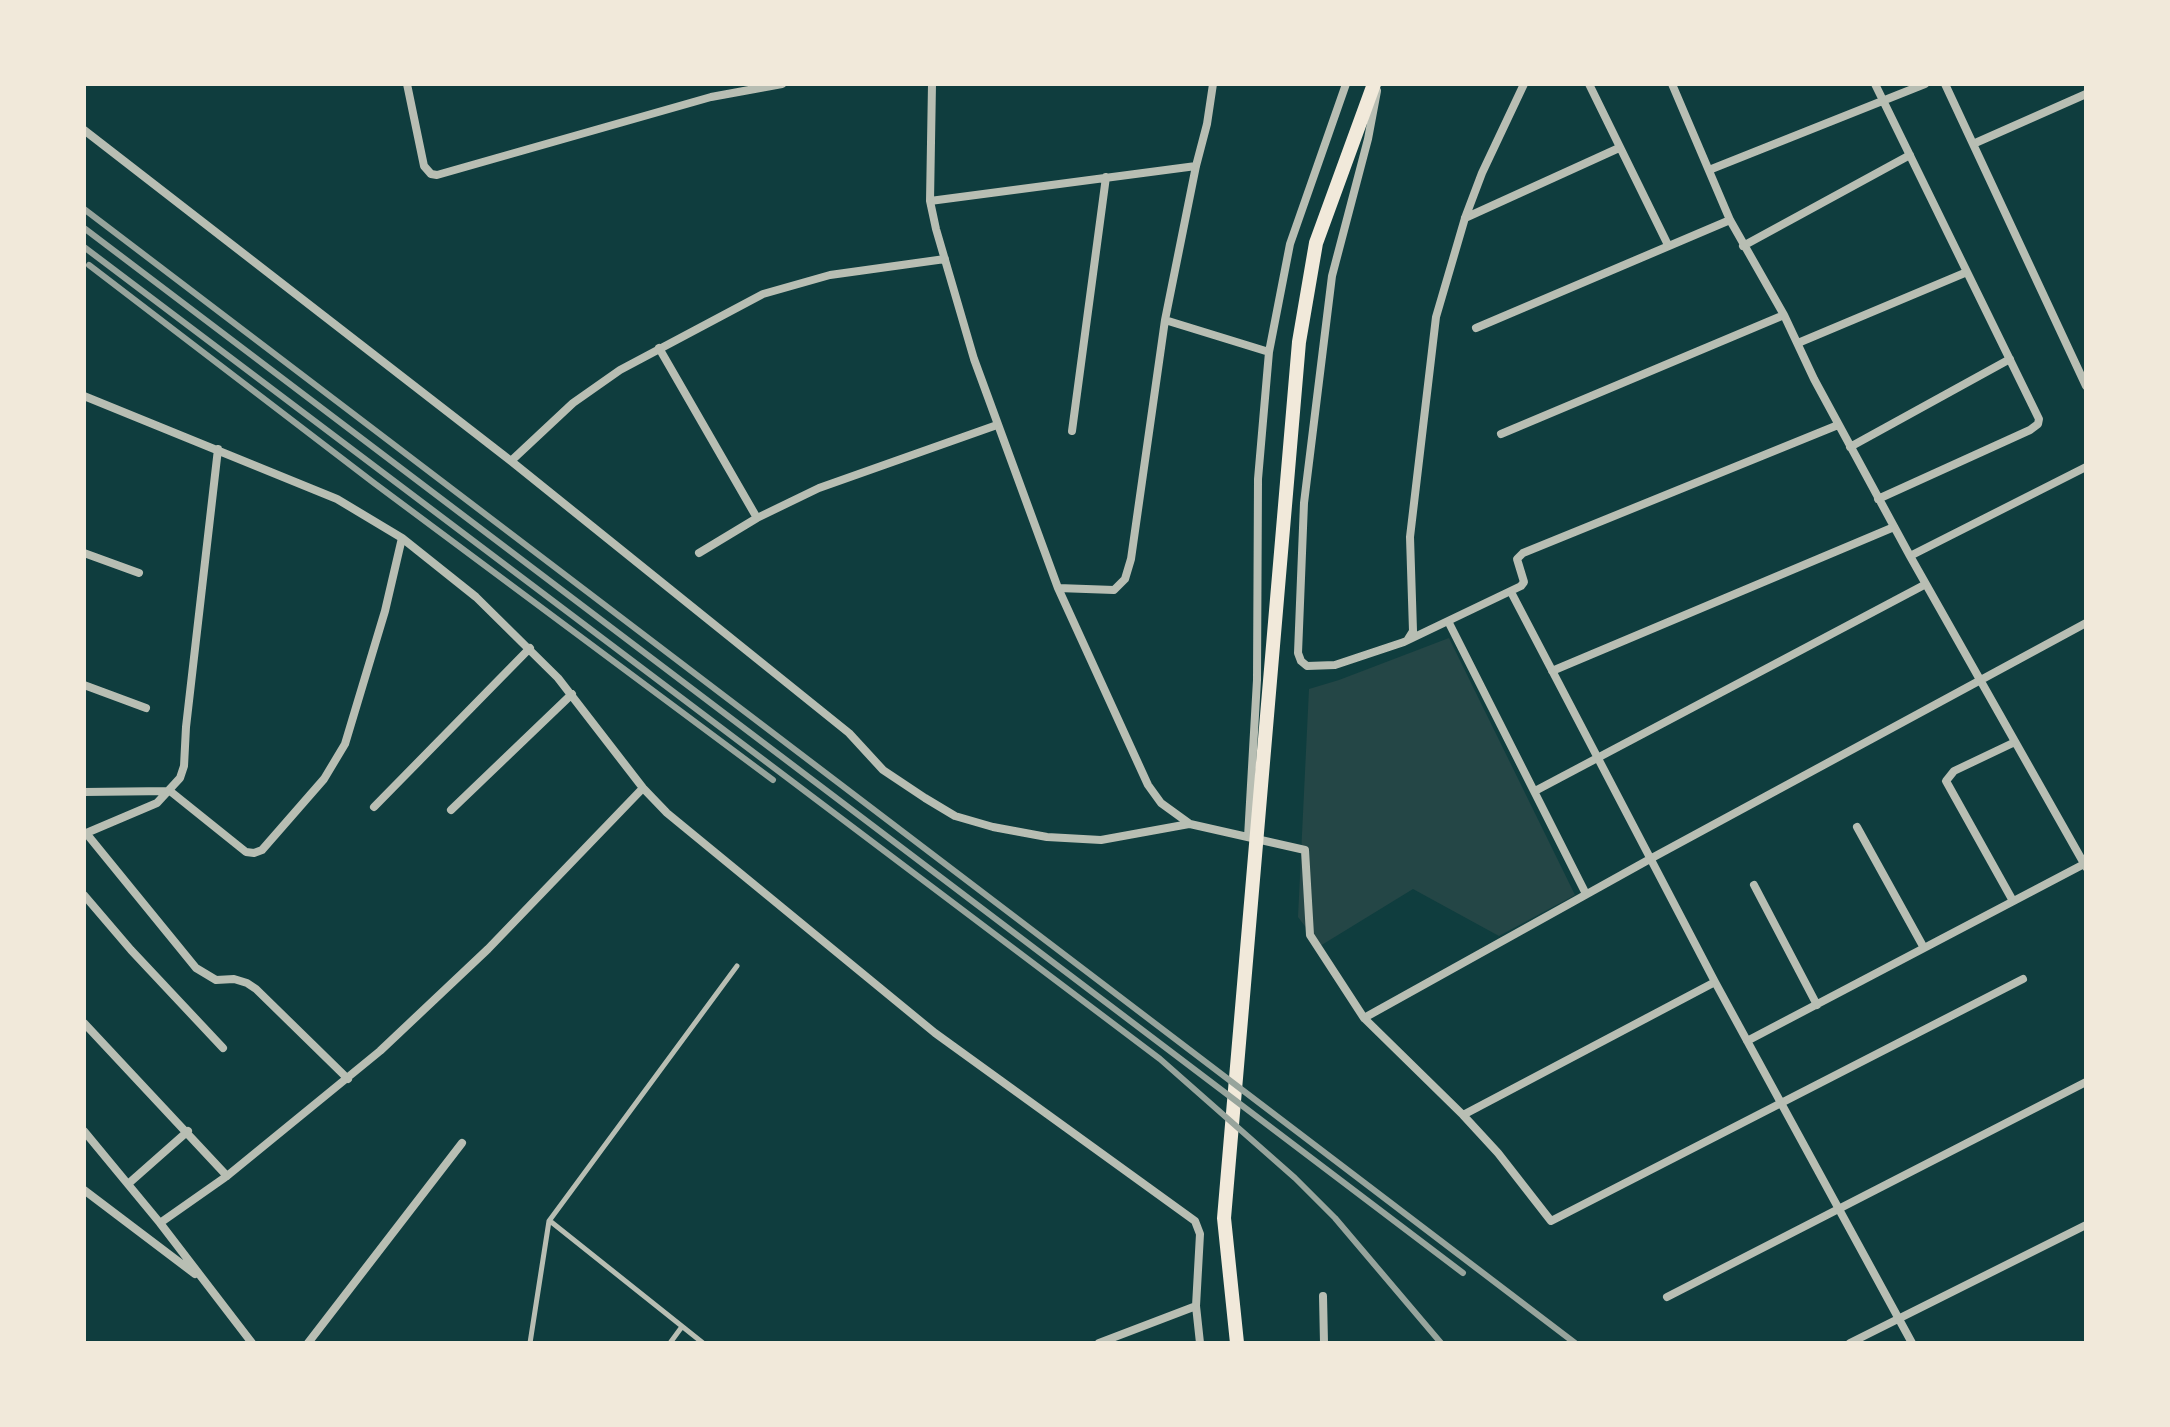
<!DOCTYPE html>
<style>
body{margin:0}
#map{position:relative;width:2170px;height:1427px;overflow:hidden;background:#0f3d3e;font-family:Arial,sans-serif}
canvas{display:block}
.frame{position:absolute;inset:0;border:86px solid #f1e9da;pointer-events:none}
</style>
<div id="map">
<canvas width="2170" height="1427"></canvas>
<div class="frame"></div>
</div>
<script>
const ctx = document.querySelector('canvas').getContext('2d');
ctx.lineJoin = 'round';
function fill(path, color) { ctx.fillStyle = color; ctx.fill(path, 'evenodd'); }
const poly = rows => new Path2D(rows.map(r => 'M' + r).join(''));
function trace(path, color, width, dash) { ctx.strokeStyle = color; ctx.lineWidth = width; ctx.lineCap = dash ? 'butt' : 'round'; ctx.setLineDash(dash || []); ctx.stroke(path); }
fill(poly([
 [1449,638,1575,895,1499,936,1413,889,1320,946,1298,917,1309,689,1339,680]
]), '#244646');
trace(poly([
 [550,1221,703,1343],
 [530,1343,549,1221,737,966],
 [670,1343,681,1328]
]), '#b8beb3', 5);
trace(poly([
 [407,84,424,166,431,174,437,175,711,97,782,84],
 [932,84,930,201,936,229,974,359,1058,588,1148,785,1161,803,1190,824,1305,850,1310,935,1364,1018,1463,1115,1498,1153,1551,1221,2023,979],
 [1589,84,1668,245],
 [1672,84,1730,220,1784,315,1814,379,1910,556,2086,867],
 [1875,84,2039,419,2038,424,2030,430,1878,499],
 [1945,84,2086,386],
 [1377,91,1368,139,1332,276,1304,503,1298,653,1301,661,1307,666,1335,665,1404,642,1521,586,1524,582,1517,559,1523,553,1838,425],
 [84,130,511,461,849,733,883,770,925,798,955,816,993,827,1047,837,1101,840,1189,824],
 [1973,144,2086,94],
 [1709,170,1925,84],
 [930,201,1196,166],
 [1465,218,1619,148],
 [1743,246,1910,155],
 [1165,320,1269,352],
 [1476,328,1730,220],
 [1798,343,1967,272],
 [659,348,757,518],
 [84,396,337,499,402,538,476,597,558,678,643,788,667,813,935,1033,1195,1221,1200,1234,1196,1306,1200,1343],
 [1072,431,1106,177],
 [1501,434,1784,315],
 [1850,447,2010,359],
 [511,461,573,403,620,370,763,294,830,275,945,259],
 [84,553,139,573],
 [699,553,757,518,819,488,997,425],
 [1910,556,2086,467],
 [1058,588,1114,590,1125,579,1131,559,1165,320,1196,166,1207,124,1213,84],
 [1511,592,1715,982,1912,1343],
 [1448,621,1586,894],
 [1408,639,1413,631,1410,537,1436,317,1465,218,1482,173,1524,84],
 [1552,671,1894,527],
 [84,685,146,708],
 [1535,791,1926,584],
 [84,792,170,791,246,852,254,853,262,850,324,779,345,744,385,611,402,538],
 [374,807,530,648],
 [451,810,572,694],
 [1857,827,1924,948],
 [86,833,196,968,216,980,234,979,247,983,256,989,348,1079],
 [84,834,157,803,180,778,184,766,186,727,218,449],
 [1248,837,1257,680,1258,479,1269,352,1290,244,1346,84],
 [1754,885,1817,1005],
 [84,895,131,950,223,1048],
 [2013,901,1946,781,1954,771,2015,742],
 [1364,1018,1650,859,2086,623],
 [84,1023,227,1176],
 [1747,1041,2086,863],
 [1463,1115,1715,982],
 [84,1131,160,1223,252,1343],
 [128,1184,188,1131],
 [84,1190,195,1274],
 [160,1223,227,1176,380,1051,488,949,643,788],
 [1323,1296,1324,1343],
 [1667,1297,2086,1082],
 [308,1343,462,1143],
 [1099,1343,1196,1306],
 [1850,1343,2086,1225]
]), '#b8beb3', 8);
trace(poly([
 [1237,1343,1224,1218,1299,342,1316,243,1374,84]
]), '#f1e9da', 14);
trace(poly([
 [84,209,1575,1343],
 [84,228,1463,1273],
 [84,247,1160,1059,1295,1178,1335,1218,1441,1343],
 [89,265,374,483,773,780]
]), '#97a49c', 6);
</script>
